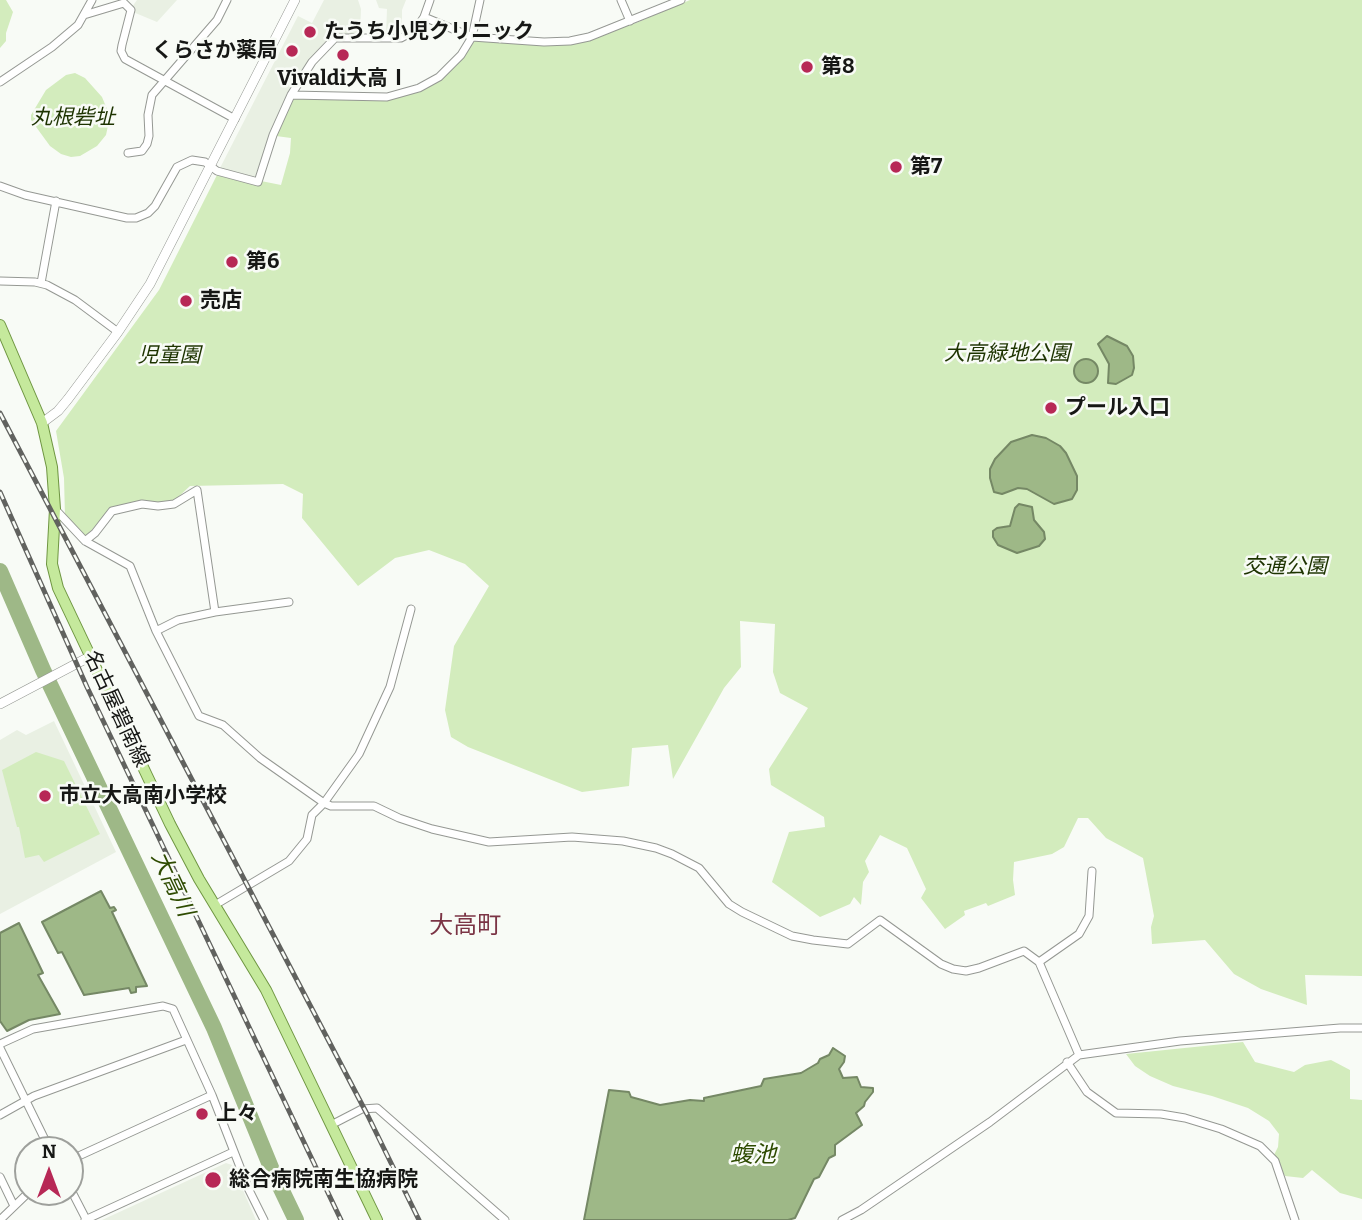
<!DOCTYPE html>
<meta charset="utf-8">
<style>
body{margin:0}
#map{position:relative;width:1362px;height:1220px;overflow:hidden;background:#f8fbf6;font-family:Bitter,serif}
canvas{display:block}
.north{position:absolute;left:14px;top:1136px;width:70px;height:70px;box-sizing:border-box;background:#f8fbf6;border:2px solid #9ea09c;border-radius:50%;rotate:0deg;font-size:19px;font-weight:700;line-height:28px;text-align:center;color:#161715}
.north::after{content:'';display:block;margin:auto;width:24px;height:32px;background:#b72856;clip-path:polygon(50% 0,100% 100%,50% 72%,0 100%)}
</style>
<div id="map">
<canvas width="1362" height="1220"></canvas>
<div class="north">N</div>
</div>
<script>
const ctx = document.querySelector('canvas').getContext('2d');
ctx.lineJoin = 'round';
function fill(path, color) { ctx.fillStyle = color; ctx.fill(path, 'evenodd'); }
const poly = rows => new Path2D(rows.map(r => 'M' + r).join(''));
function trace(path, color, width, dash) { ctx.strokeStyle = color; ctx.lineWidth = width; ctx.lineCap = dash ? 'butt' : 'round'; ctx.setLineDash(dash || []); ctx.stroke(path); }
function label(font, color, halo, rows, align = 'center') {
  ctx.font = font + ' Bitter,"Noto Sans JP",serif'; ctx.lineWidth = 5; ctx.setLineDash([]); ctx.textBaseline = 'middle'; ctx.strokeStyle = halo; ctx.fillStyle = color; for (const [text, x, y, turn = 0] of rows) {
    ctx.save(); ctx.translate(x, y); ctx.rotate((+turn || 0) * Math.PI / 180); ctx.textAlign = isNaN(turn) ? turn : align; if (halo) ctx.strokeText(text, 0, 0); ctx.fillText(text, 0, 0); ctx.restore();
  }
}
fill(poly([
 [137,0,177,0,157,22,133,12,132,7],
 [324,0,358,0,361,9,360,36,331,35,310,60,292,86,276,122,258,177,255,178,220,168,298,16,312,23],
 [376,0,406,0,402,10,402,33,386,36,387,9,379,8],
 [54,721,116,852,0,914,0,740,17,730,26,735],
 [226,1163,232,1165,256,1220,102,1220]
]), '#e9f0e3');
fill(poly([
 [0,0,6,0,13,12,6,33,6,41,0,48],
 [690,0,1362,0,1362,976,1305,975,1307,1005,1261,989,1234,974,1205,940,1152,944,1151,927,1154,916,1143,858,1106,838,1088,818,1078,818,1064,847,1052,854,1014,862,1013,880,1015,895,988,906,986,903,964,911,965,915,945,929,921,898,926,889,907,848,880,835,865,861,869,872,863,882,861,905,854,897,850,904,820,917,772,882,789,832,825,827,824,817,771,785,769,769,808,708,780,693,773,672,775,624,740,621,741,667,724,688,673,779,668,745,632,748,629,786,582,792,468,747,451,737,445,710,454,646,489,586,465,564,429,550,395,558,358,586,302,518,303,494,283,484,190,486,175,500,167,503,144,502,111,507,86,537,65,517,64,478,56,431,159,290,217,175,259,186,261,181,281,185,290,153,291,138,276,136,291,99,394,99,418,92,442,78,456,66,472,43,477,40,544,45,636,23],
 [75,73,85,78,102,97,109,114,109,121,106,135,97,146,80,156,71,157,61,154,50,146,31,120,31,115,46,90,66,75],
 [36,752,64,761,100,834,44,862,39,855,25,858,19,827,17,827,2,770],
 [1243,1042,1255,1062,1294,1072,1305,1065,1331,1060,1350,1070,1350,1099,1362,1100,1362,1199,1340,1193,1312,1170,1303,1178,1285,1176,1274,1155,1278,1147,1279,1134,1269,1121,1248,1108,1212,1096,1173,1086,1150,1076,1135,1066,1126,1054]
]), '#d3ecbd');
const water = poly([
 [1107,336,1127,346,1133,356,1134,368,1132,375,1116,384,1108,383,1109,364,1098,344,1107,336],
 '1074 371a12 12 0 1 1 24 0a12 12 0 1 1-24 0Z',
 [1032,435,1046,438,1060,446,1066,453,1077,476,1077,490,1072,499,1054,504,1027,489,1018,488,1002,494,994,492,990,478,990,469,995,459,1011,442,1032,435],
 [1019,504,1032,507,1034,520,1044,532,1045,539,1039,546,1017,553,998,545,993,537,993,531,997,528,1010,526,1015,508,1019,504],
 [101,891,110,908,114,907,116,910,112,912,147,986,136,987,136,992,131,993,129,988,84,995,62,952,58,953,42,922,101,891],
 [19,923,43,973,38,975,60,1014,29,1020,7,1031,0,1021,0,933,19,923],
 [833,1048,845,1056,844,1062,839,1069,843,1078,857,1077,861,1087,873,1088,873,1092,865,1102,864,1106,856,1113,862,1125,835,1145,835,1155,829,1158,819,1177,814,1179,795,1218,788,1220,584,1220,609,1090,629,1092,631,1097,660,1105,690,1100,704,1101,704,1098,761,1086,764,1079,801,1073,818,1063,820,1059,829,1055,833,1048]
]);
fill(water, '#9eb887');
trace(water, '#758865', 2);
trace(poly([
 [0,571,43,670,214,1028,272,1170,296,1220]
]), '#9eb887', 16);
const minor = poly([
 [430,0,424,17,472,37,544,42,570,41,589,37,681,0],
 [621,0,630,21],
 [84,15,124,3,131,10,122,45,121,51,125,59,235,119],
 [424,17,414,31,401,38,335,38,312,62,291,95,387,97,419,88,439,77,461,55,472,37,480,0],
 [0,82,52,47,78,25,92,0],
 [128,153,142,151,147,144,149,136,148,115,152,95,217,20,227,0],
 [0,186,25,195,127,218,136,218,148,213,155,206,177,167,192,160,205,162,217,171,258,182,273,135,291,95],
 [0,281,35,282,47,285,75,300,118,332],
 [41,283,56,201],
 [55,509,85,541,130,566,156,631,199,716,223,725,260,758,324,803,331,806,374,806,399,818,432,829,489,842,572,837,623,841,656,848,672,854,699,868,729,904,742,912,792,936,813,940,848,944,880,920,941,964,953,969,966,971,979,968,1024,951,1039,962,1079,1055],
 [85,541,95,533,112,511,142,504,158,506,174,504,197,490,215,612,178,620,156,631],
 [215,612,289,602],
 [215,905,289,861,307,839,312,815,324,803,359,754,390,687,411,609],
 [1039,962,1079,934,1089,916,1092,871],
 [0,1044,33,1029,163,1006,173,1009,212,1095,249,1190,264,1220],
 [0,1048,50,1150],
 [1067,1062,1087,1092,1116,1113,1161,1114,1185,1118,1221,1129,1260,1146,1275,1161,1295,1220],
 [0,1115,34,1096,186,1040],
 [331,1125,362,1109,377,1108,505,1220],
 [70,1160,212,1095],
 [0,1177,14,1206],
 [70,1188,86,1219],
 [0,1220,29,1192],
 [85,1220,233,1152],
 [842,1220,861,1210,990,1122,1079,1055,1180,1041,1340,1028,1362,1028]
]);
const tertiary = poly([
 [42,423,58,411,68,399,118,332,150,284,295,0],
 [0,704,91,656]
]);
const primary = poly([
 [0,325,42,423,52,467,55,509,52,564,58,588,170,824,199,879,266,990,377,1220]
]);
trace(minor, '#959893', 9);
trace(tertiary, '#959893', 10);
trace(primary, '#6f9642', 12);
trace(minor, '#fff', 7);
trace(tertiary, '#fff', 9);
trace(primary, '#c5e99c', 10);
const rail = poly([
 [0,413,367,1114,419,1220],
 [0,492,87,687,341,1220]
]);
trace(rail, '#61625f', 5);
trace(rail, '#f8fbf6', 2.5, [8]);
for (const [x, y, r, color] of [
 [310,32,7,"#b72856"],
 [292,51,7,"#b72856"],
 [343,55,7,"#b72856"],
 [807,67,7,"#b72856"],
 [896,167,7,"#b72856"],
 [232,262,7,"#b72856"],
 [186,301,7,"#b72856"],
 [1051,408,7,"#b72856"],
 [45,796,7,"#b72856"],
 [202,1114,7,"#b72856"],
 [213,1180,9,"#b72856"]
]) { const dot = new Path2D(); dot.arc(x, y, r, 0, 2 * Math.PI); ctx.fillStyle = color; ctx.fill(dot); trace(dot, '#f8fbf6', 2.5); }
label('bold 21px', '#161715', '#f8fbf6', [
 ["たうち小児クリニック",324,32],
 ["くらさか薬局",278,51,"right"],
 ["第8",821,67],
 ["Vivaldi大高Ⅰ",343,79,"center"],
 ["第7",910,167],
 ["第6",246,262],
 ["売店",200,301],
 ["プール入口",1065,408],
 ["市立大高南小学校",59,796],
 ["上々",216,1114],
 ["総合病院南生協病院",229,1180]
], 'left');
label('italic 21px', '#1d3300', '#f8fbf6', [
 ["丸根砦址",73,118],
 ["大高緑地公園",1007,354],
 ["児童園",169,356],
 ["交通公園",1285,567]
]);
label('21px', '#161715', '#f8fbf6', [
 ["名古屋碧南線",116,709,65]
]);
label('italic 23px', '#2e4b00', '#f8fbf6', [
 ["大高川",172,884,65],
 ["蝮池",753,1156]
]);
label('24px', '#7b3445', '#f8fbf6', [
 ["大高町",465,926]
]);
</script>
